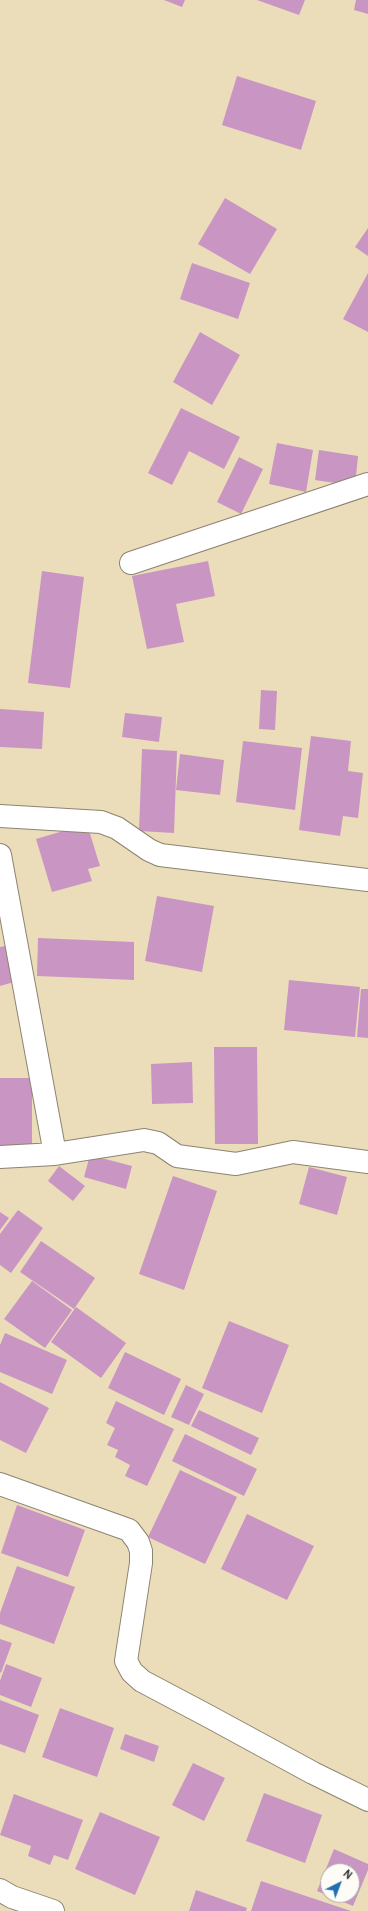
<!DOCTYPE html>
<style>
body{margin:0}
#map{position:relative;width:368px;height:1911px;overflow:hidden;background:#ecddba;font-family:Pangolin,sans-serif}
canvas{display:block}
.north{position:absolute;left:320px;top:1863px;width:40px;height:40px;box-sizing:border-box;background:#fdfcf7;border:1px solid #a9a8a5;border-radius:50%;rotate:42deg;font-size:11px;font-weight:700;line-height:16px;text-align:center;color:#2b2b2b}
.north::after{content:'';display:block;margin:auto;width:14px;height:18px;background:#1f6fb2;clip-path:polygon(50% 0,100% 100%,50% 72%,0 100%)}
</style>
<div id="map">
<canvas width="368" height="1911"></canvas>
<div class="north">N</div>
</div>
<script>
const ctx = document.querySelector('canvas').getContext('2d');
ctx.lineJoin = 'round';
function fill(path, color) { ctx.fillStyle = color; ctx.fill(path, 'evenodd'); }
const poly = rows => new Path2D(rows.map(r => 'M' + r).join(''));
function trace(path, color, width, dash) { ctx.strokeStyle = color; ctx.lineWidth = width; ctx.lineCap = dash ? 'butt' : 'round'; ctx.setLineDash(dash || []); ctx.stroke(path); }
fill(poly([
 [164,0,185,0,182,7],
 [257,0,305,0,299,15],
 [356,0,368,0,368,14,354,10],
 [237,76,316,101,301,150,222,125],
 [225,198,277,229,250,274,198,244],
 [368,228,368,256,355,247],
 [192,263,250,283,238,319,180,299],
 [368,273,368,332,343,319],
 [200,332,240,355,212,405,173,382],
 [181,408,240,437,224,469,189,451,172,485,148,473],
 [277,443,313,450,306,492,269,484],
 [319,450,358,456,355,486,315,480],
 [239,457,263,469,241,514,217,502],
 [208,561,215,596,176,604,184,642,147,649,132,576],
 [42,571,84,577,70,688,28,683],
 [261,690,277,691,275,730,259,729],
 [0,709,44,712,42,749,0,747],
 [125,713,162,717,159,742,122,737],
 [311,736,351,741,348,771,363,773,358,818,343,816,340,836,299,830],
 [243,741,302,748,295,810,236,802],
 [142,749,177,751,174,833,139,831],
 [180,754,224,760,220,795,176,790],
 [87,824,100,866,88,869,92,881,52,892,36,839],
 [157,896,214,906,202,972,145,961],
 [38,938,134,942,134,980,37,976],
 [5,946,14,982,0,986,0,947],
 [289,980,360,987,355,1037,284,1030],
 [361,989,368,989,368,1038,357,1037],
 [214,1047,257,1047,258,1144,215,1144],
 [192,1062,193,1103,152,1104,151,1064],
 [0,1078,32,1078,32,1145,0,1145],
 [90,1155,132,1166,126,1189,84,1177],
 [59,1166,85,1186,73,1201,48,1181],
 [309,1167,347,1177,337,1215,299,1204],
 [173,1176,217,1191,184,1290,139,1274],
 [18,1210,43,1228,11,1273,0,1265,0,1234],
 [0,1212,9,1218,0,1230],
 [41,1241,95,1278,74,1309,20,1272],
 [32,1281,72,1310,45,1348,4,1319],
 [76,1307,126,1343,101,1378,51,1342],
 [229,1321,289,1345,262,1413,202,1388],
 [5,1333,67,1360,52,1394,0,1372,0,1345],
 [125,1352,181,1379,164,1415,108,1388],
 [0,1382,49,1408,26,1453,0,1440],
 [186,1385,204,1394,189,1425,171,1417],
 [116,1401,174,1429,147,1486,125,1476,130,1465,115,1457,118,1450,107,1445,115,1428,106,1423],
 [199,1410,259,1438,251,1455,191,1426],
 [185,1434,257,1469,244,1496,172,1461],
 [180,1470,237,1497,205,1564,148,1537],
 [17,1505,85,1530,68,1577,1,1553],
 [247,1514,314,1546,287,1600,221,1569],
 [17,1566,75,1587,54,1644,0,1624,0,1613],
 [0,1639,12,1643,1,1673,0,1672],
 [6,1664,42,1678,31,1707,0,1695,0,1681],
 [0,1700,39,1715,25,1753,0,1744],
 [60,1708,114,1728,97,1777,42,1757],
 [125,1734,159,1746,154,1762,120,1749],
 [193,1763,225,1778,204,1821,172,1805],
 [264,1793,322,1815,305,1863,246,1841],
 [14,1794,83,1820,68,1860,54,1855,50,1865,28,1856,31,1846,0,1835],
 [100,1812,160,1837,135,1895,75,1869],
 [334,1849,368,1864,368,1870,353,1906,317,1891],
 [328,1871,352,1871,352,1895,328,1895],
 [261,1881,351,1911,251,1911],
 [196,1890,247,1908,246,1911,189,1911]
]), '#c995c3');
const street = poly([
 [131,563,368,484],
 [0,816,101,822,117,828,149,850,160,855,368,880],
 [0,855,55,1154],
 [0,1157,55,1154,144,1140,158,1143,177,1156,236,1164,293,1152,368,1162],
 [0,1484,129,1530,138,1542,141,1551,141,1563,126,1661,132,1672,142,1681,210,1717,313,1773,368,1800],
 [0,1890,12,1897,53,1911]
]);
trace(street, '#8c8472', 24);
trace(street, '#fff', 22);
</script>
